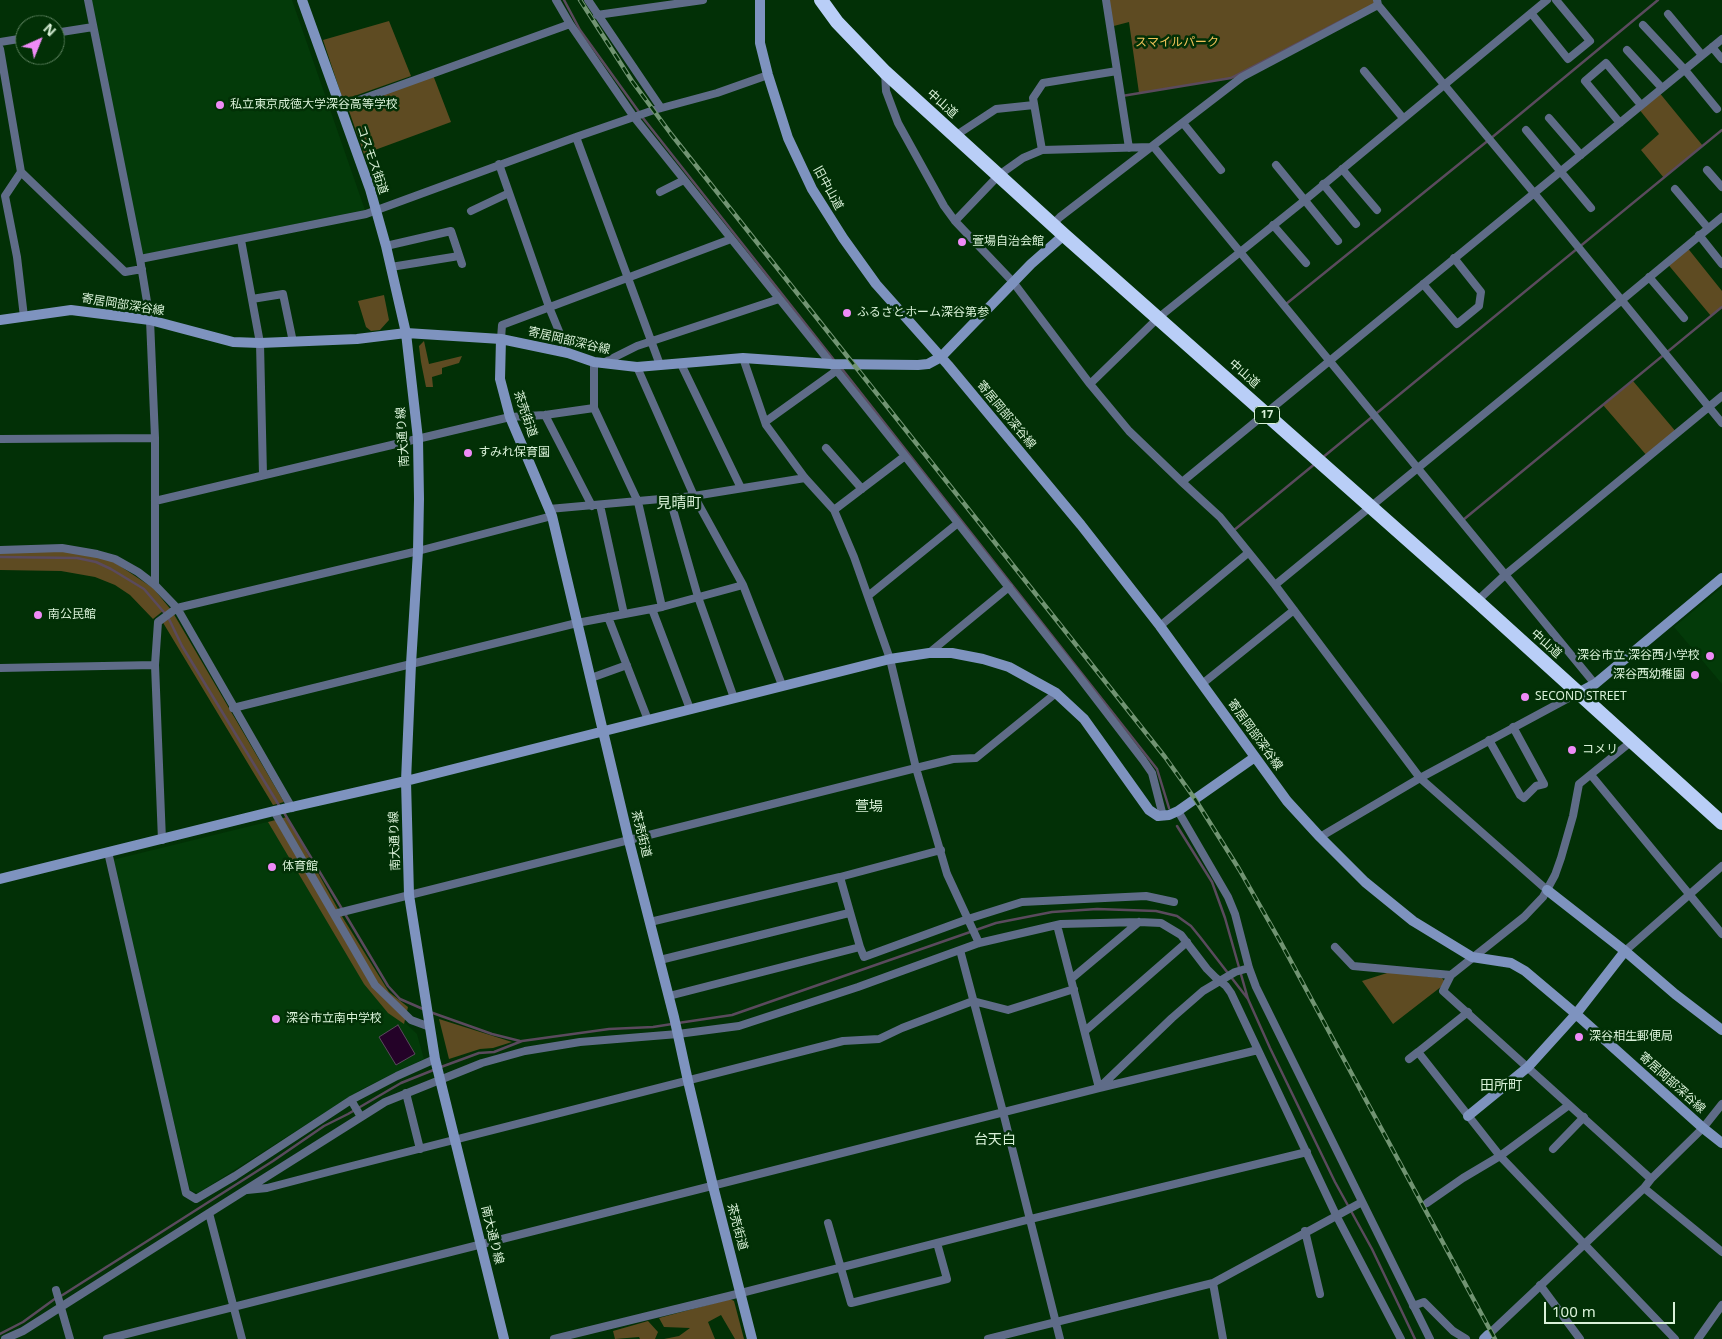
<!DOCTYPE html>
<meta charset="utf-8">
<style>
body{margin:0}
#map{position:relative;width:1722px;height:1339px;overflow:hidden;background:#023006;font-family:"Noto Sans",sans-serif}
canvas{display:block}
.north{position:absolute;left:15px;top:15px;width:50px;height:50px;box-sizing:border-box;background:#023006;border:1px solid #587d5a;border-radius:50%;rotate:44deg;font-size:14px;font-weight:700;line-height:20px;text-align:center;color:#d9f1d8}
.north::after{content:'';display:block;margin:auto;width:18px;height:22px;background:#ef8bf7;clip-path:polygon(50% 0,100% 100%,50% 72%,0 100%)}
.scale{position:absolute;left:1544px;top:1302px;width:131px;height:22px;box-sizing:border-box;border:2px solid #d9f1d8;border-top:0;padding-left:6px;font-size:15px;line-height:18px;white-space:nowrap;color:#d9f1d8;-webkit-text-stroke:4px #023006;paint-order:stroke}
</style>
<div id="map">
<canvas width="1722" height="1339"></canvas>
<div class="north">N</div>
<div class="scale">100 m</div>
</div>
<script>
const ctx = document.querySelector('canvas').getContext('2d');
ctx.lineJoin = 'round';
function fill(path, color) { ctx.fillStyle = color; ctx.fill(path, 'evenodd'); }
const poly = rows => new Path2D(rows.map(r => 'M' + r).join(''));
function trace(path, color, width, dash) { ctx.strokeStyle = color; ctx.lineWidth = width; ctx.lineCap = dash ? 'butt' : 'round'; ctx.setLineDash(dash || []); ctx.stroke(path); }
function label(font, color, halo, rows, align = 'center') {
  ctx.font = font + ' "Noto Sans","Noto Sans JP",sans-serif'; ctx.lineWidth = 5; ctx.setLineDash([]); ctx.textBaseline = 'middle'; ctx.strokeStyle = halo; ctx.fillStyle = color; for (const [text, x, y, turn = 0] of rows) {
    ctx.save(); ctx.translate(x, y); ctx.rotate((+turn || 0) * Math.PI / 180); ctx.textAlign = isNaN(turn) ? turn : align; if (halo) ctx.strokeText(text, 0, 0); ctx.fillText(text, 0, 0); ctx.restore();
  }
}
fill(poly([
 [91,0,292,0,365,210,143,255,141,254],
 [1722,587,1722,684,1674,627],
 [267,822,275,822,386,1004,417,1034,424,1059,362,1089,198,1193,190,1190,112,860]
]), '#033a09');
fill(poly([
 [1106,0,1377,0,1378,5,1242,77,1139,93,1129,22,1110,27],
 [389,21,411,76,343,100,323,40],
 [433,75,451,122,364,154,348,108],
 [1658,91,1703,146,1664,178,1641,150,1659,134,1638,108],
 [1686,246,1722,291,1722,307,1711,316,1666,262],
 [384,295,389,320,380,330,371,331,366,327,358,301],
 [424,341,429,364,462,356,459,363,442,368,442,374,432,377,433,387,426,387,421,362,419,346],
 [1633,381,1677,433,1648,457,1603,405],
 [62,550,96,556,114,562,153,588,172,611,284,802,273,805,162,621,168,617,163,611,153,619,130,595,115,585,95,577,61,571,0,570,0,553],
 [287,817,343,918,389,992,408,1007,404,1024,388,1013,364,984,268,822],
 [1387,973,1398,973,1442,978,1446,983,1393,1024,1362,981],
 [439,1019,512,1042,493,1048,480,1049,449,1059],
 [730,1299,734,1301,744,1339,735,1339,721,1315,708,1322,715,1339,664,1339,679,1336,690,1328,664,1327,659,1318],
 [648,1321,658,1332,655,1339,640,1339,639,1337,615,1339,613,1331]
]), '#5e4b22');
const water = poly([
 [398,1025,415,1054,396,1065,379,1037,398,1025]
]);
fill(water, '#240228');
trace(water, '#5a4a5d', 1);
trace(poly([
 [564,0,580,30,639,112],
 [1122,96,1231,78,1350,16],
 [643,118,834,360],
 [1286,304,1490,139,1658,0],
 [842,369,1157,769,1169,808],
 [1322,458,1722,130],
 [1463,520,1722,307],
 [1233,531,1316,463],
 [0,557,77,558,96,562,111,569,144,589,168,617,182,646,280,807],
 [283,811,342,909],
 [1177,826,1212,882,1225,918,1248,999,1270,1048,1335,1182,1372,1249,1415,1339],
 [345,914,388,986,400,999,423,1009],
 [430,1012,492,1034,520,1041],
 [678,1023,732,1015,996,923,1052,912,1097,909,1156,911,1177,916,1191,926,1200,937,1248,999],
 [441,1067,479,1053,494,1052,522,1041,609,1029,653,1027,672,1024],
 [61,1296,273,1161,324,1126,348,1114,401,1083,436,1069],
 [0,1334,23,1322,56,1298]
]), '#5a4a5d', 2.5);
trace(poly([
 [88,0,140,259,150,320,155,438,155,585],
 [556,0,570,24,634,117,905,456,1077,674,1143,760,1152,773,1163,816],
 [588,0,661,108],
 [1106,0,1129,148],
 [1377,0,1378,5,1534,193,1722,423],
 [1531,13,1568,59,1590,41,1556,0],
 [1668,14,1702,55],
 [597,15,703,0],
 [1643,25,1685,70,1717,109],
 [55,33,93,27],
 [0,42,25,38],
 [1712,47,1722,59],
 [0,49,21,172,5,196,17,257,24,317],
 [1627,50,1662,88],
 [1364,71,1403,118],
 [885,72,886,91,898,123,944,206,955,221,1013,282,1090,384,1129,431,1182,482,1220,517,1275,585,1420,778,1547,890],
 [340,107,570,24],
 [1549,118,1581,155],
 [1183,123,1221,170],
 [1620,123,1585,81,1606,63,1641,105],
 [1526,130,1591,208],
 [955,136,996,109,1034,105],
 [576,137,660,365],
 [1153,146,1595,684],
 [1042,150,1033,98,1043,83,1117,71],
 [499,164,549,307,568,353],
 [1276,165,1338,241],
 [1342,169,1377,210],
 [1707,170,1722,187],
 [21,172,125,272,142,269],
 [1323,184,1356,224],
 [1675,189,1708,228],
 [660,192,684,180],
 [471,211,509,193],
 [955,221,999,175,1023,158,1042,150,1151,147],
 [1053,224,1060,217,1242,77,1378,5],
 [1273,225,1306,263],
 [1699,235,1722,264],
 [241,240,260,343,263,475],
 [386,246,451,231,462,264],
 [140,259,366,214,576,137,654,110,717,93,768,75],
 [391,267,459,256],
 [1649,277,1684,318],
 [1423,284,1457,324,1479,306,1481,292,1454,258],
 [252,299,283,294,293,342],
 [501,339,502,325,731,239],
 [743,358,766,425,805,478,834,510,854,557,890,659,916,768,947,874,979,943],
 [594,362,594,408,638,502,662,607],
 [603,363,637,346,779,299],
 [681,364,741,488],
 [637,367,694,496,743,585,782,685],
 [1090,384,1158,318,1305,200,1547,0],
 [545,415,592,506],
 [765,422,836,371],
 [0,439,155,438],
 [826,448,862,489],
 [1182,482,1722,39],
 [670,499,698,597,734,698],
 [155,501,510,417,545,415,594,408],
 [600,505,624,614],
 [549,509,694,496,805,478],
 [834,510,905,456],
 [0,550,62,548,97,554,115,559,138,572,155,585,177,608,292,808],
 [1275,585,1540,368,1722,217],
 [868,596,958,523],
 [1477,601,1505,575,1722,396],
 [652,609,690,709],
 [608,617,648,720],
 [1160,626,1248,553],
 [929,653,1009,587],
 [0,668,155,665],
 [591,678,627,665],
 [1202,684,1294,610],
 [233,708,577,623,662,607,743,585],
 [1489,740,1520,795,1524,798,1536,786,1544,784,1513,727],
 [1591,775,1722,934],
 [274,811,375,985,411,1020,430,1027],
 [1178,811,1228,897,1235,914,1249,968,1256,987,1430,1339],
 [1320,837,1420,778,1578,693],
 [162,840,155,665,158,622,177,608,418,551,552,516],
 [108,852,186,1193,196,1199,235,1176,351,1100,397,1076,435,1059],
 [334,914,916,768,953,759,976,758,1056,693],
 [650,922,840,877,941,850],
 [1057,925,1099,1088,1258,1050],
 [860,947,864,957,968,919,1022,902,1146,896,1174,902],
 [1335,947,1353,966,1451,975,1524,917,1543,897,1555,875,1561,858,1573,816,1579,784,1632,741],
 [960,950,1003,1112,1060,1339],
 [1625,951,1722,866],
 [660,960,849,913],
 [1451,975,1443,991,1651,1179],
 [1071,979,1139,922],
 [669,996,860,947,840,877],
 [1085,1031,1187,942],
 [1418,1052,1468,1012],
 [1409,1059,1418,1052,1500,1156,1675,1339],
 [406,1093,420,1149],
 [351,1100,361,1117],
 [1553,1149,1584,1117],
 [1644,1188,1722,1252],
 [247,1190,267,1188,332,1171,843,1041,879,1039,902,1028,973,1001,1008,1010,1074,989],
 [1427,1203,1463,1178,1500,1156,1569,1105],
 [828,1223,851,1303,947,1279,937,1243],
 [1305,1231,1320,1294],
 [1213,1283,1223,1339],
 [1540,1285,1580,1339],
 [56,1290,70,1339],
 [1413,1306,1424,1302,1453,1331,1466,1339],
 [1488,1335,1644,1188,1651,1179,1703,1128,1722,1104],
 [5,1339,23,1331,209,1213],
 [107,1339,1099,1088,1172,1018,1203,991,1235,972,1249,968],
 [242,1339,209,1213,385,1102,482,1063,525,1051,580,1042,678,1034,739,1026,858,987,979,943,1061,924,1139,922,1161,923,1181,935,1207,969,1215,977,1226,986,1231,993,1336,1215,1401,1339],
 [554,1339,741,1293,1030,1219,1307,1152],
 [988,1339,1213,1283,1362,1202],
 [1698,1339,1722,1305]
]), '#5f6c88', 8);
trace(poly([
 [302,0,370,189,386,246,406,333,418,439,419,499,418,551,411,664,406,781,409,895,435,1059,504,1339],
 [760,0,760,43,768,75,788,138,812,189,843,238,876,284,948,365,1081,525,1160,626,1287,801,1320,837,1365,882,1413,921,1472,957,1511,963,1525,971,1576,1014,1703,1128,1722,1143],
 [0,320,71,310,150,320,233,342,260,343,357,339,406,333,501,339,568,353,594,362,637,367,743,358,831,364,918,365,928,364,941,357,1031,264,1064,235],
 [501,339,500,379,510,417,552,516,629,841,674,1017,688,1081,713,1186,752,1339],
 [1578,693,1595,684,1722,578],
 [0,879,274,811,406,781,890,659,929,653,952,653,983,659,1009,667,1056,693,1084,719,1149,810,1158,816,1169,815,1178,811,1255,757],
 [1547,890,1625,951,1675,994,1722,1030],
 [1468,1116,1528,1067,1576,1014,1625,951],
 [1484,1339,1488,1335]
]), '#7e93bf', 10);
trace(poly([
 [821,0,837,22,885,72,1064,235,1477,601,1722,823]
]), '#b9cef7', 14);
const rail = poly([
 [580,0,632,81,671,134,1165,757,1195,799,1239,869,1280,941,1495,1339]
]);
trace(rail, '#719472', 4.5);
trace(rail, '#023006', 2.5, [8]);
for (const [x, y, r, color] of [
 [220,105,5,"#ef8bf7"],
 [962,242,5,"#ef8bf7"],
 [847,313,5,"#ef8bf7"],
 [468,453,5,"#ef8bf7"],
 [38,615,5,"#ef8bf7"],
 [1710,656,5,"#ef8bf7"],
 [1695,675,5,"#ef8bf7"],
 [1525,697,5,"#ef8bf7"],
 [1572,750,5,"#ef8bf7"],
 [272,867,5,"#ef8bf7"],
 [276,1019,5,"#ef8bf7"],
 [1579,1037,5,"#ef8bf7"]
]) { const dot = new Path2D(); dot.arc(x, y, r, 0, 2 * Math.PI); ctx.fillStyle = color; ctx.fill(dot); trace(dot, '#023006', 2); }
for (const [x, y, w] of [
 [1267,415,25]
]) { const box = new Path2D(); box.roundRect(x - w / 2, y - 8.5, w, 17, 4); ctx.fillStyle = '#023006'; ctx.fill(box); trace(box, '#d9f1d8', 1); }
label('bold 11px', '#d9f1d8', null, [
 ["17",1267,415]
]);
label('12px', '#f3c35a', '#023006', [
 ["スマイルパーク",1177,43]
]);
label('12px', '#d9f1d8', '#023006', [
 ["中山道",942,104,42],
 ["コスモス街道",372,160,71],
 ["旧中山道",828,188,61],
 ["寄居岡部深谷線",123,305,9],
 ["寄居岡部深谷線",569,341,13],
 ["中山道",1244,374,42],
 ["茶売街道",525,414,71],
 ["寄居岡部深谷線",1006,415,50],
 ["南大通り線",403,437,-94],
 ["中山道",1546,644,42],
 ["寄居岡部深谷線",1255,735,54],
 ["茶売街道",641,834,76],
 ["南大通り線",395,841,-92],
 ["寄居岡部深谷線",1672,1083,42],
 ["茶売街道",737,1227,75],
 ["南大通り線",492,1235,76]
]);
label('12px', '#d9f1d8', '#023006', [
 ["私立東京成徳大学深谷高等学校",230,105],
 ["萱場自治会館",972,242],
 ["ふるさとホーム深谷第参",857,313],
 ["すみれ保育園",478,453],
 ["南公民館",48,615],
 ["深谷市立 深谷西小学校",1700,656,"right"],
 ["深谷西幼稚園",1685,675,"right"],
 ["SECOND STREET",1535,697],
 ["コメリ",1582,750],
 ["体育館",282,867],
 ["深谷市立南中学校",286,1019],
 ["深谷相生郵便局",1589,1037]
], 'left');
label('14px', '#d9f1d8', '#023006', [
 ["萱場",869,807],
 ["田所町",1501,1086],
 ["台天白",995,1140]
]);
label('15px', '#d9f1d8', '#023006', [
 ["見晴町",679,504]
]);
</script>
